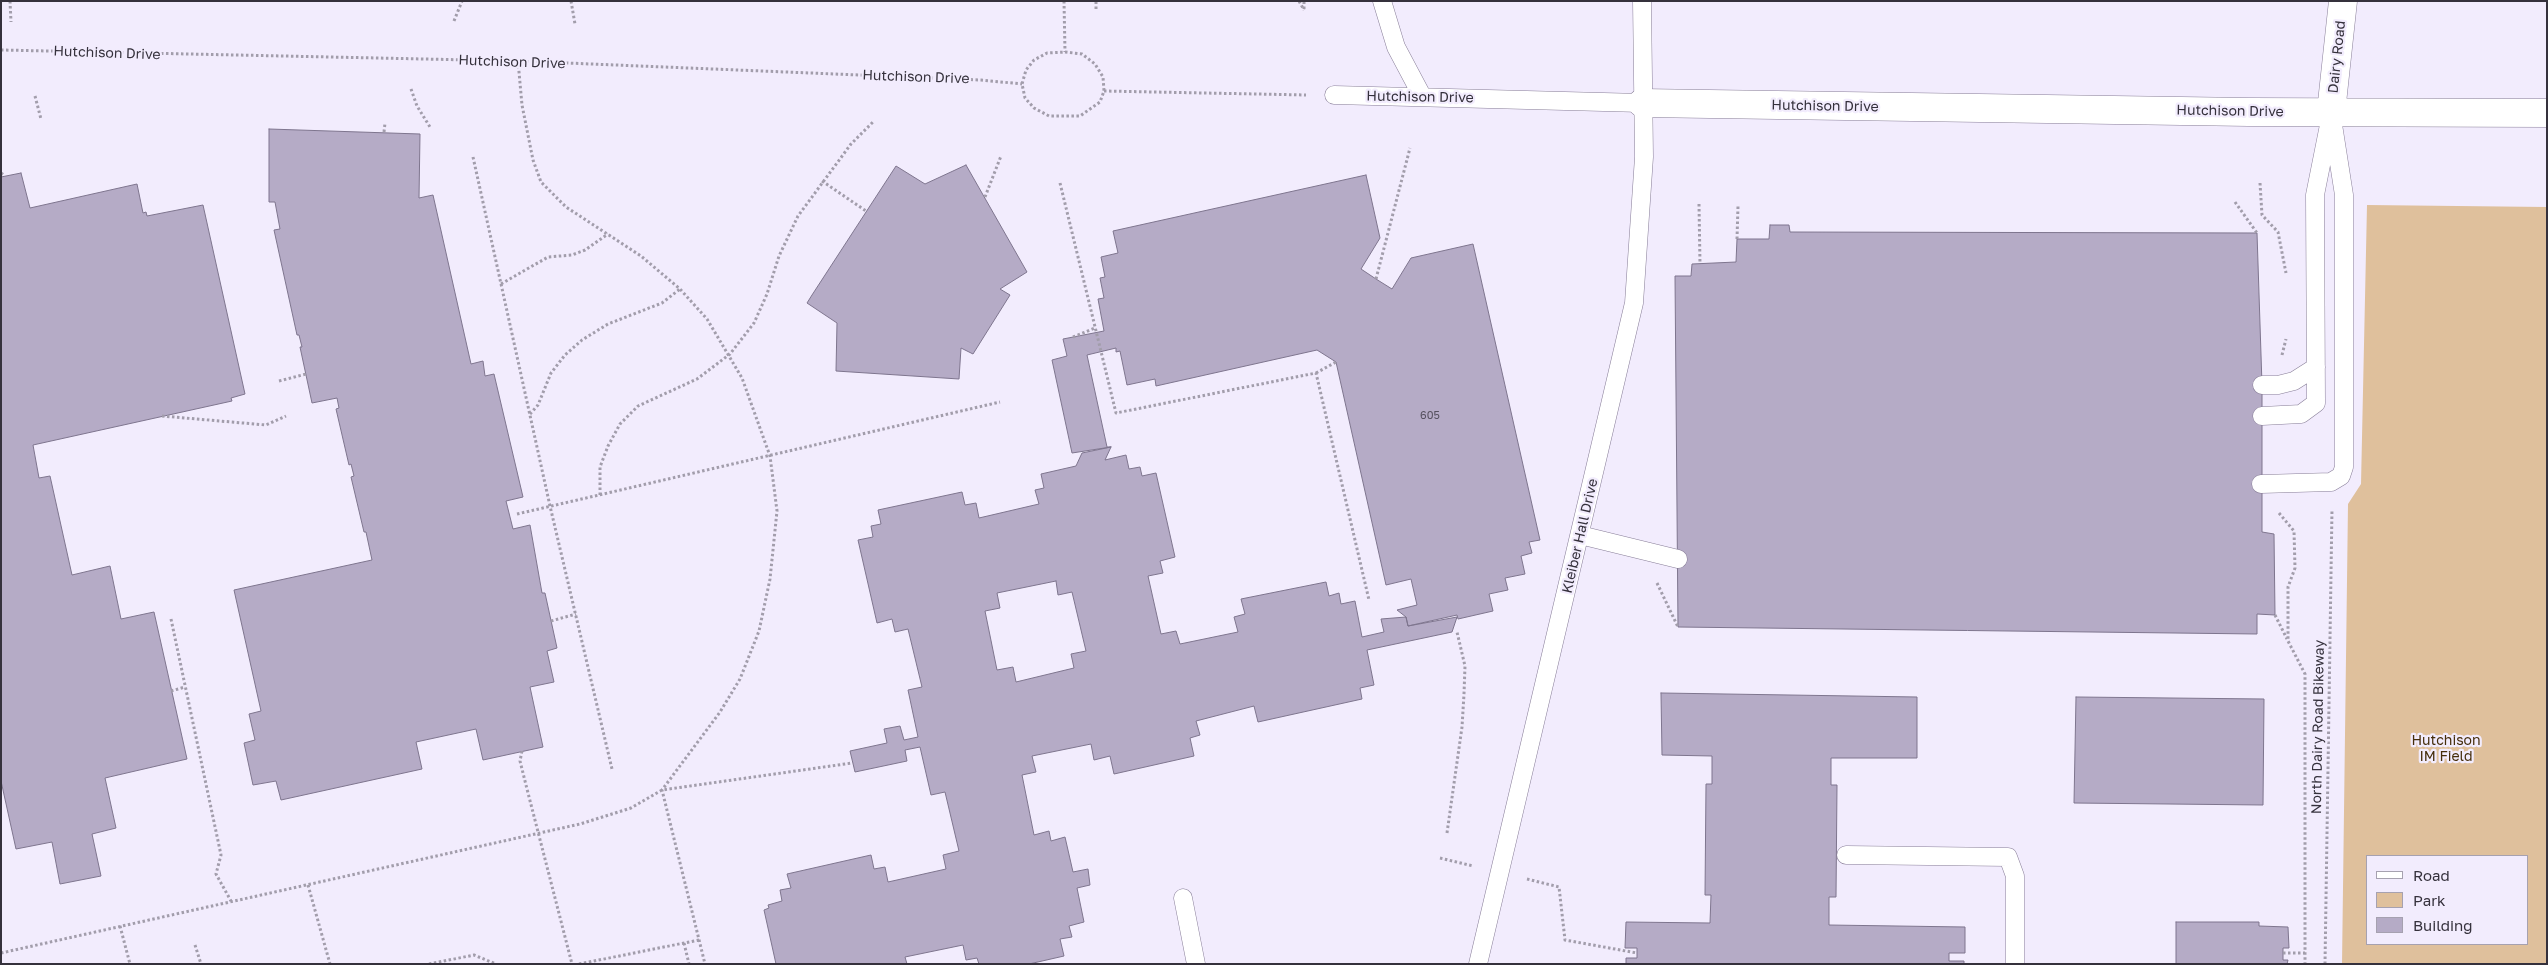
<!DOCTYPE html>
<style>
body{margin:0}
#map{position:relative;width:2548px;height:965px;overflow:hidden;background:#f2ecfd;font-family:"Golos Text",sans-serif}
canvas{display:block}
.frame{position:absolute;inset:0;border:2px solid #35313c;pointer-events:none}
.legend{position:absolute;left:2366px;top:855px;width:162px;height:90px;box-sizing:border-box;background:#f2ecfd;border:1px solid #a6a1b0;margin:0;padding:6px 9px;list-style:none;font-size:15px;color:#35313c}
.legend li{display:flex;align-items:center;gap:10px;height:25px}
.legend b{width:25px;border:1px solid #a6a1b0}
</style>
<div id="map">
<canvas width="2548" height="965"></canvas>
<div class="frame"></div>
<ul class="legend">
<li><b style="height:6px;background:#fff"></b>Road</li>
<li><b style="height:14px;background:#dfc09c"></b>Park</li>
<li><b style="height:14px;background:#b5abc6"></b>Building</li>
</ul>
</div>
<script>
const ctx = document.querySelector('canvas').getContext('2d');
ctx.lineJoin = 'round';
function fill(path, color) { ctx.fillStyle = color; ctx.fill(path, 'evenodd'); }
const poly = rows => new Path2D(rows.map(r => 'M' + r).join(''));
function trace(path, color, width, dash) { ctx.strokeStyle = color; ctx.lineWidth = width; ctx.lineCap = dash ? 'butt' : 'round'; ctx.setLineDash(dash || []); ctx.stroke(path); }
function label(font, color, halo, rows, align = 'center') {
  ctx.font = font + ' "Golos Text",sans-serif'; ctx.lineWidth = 4.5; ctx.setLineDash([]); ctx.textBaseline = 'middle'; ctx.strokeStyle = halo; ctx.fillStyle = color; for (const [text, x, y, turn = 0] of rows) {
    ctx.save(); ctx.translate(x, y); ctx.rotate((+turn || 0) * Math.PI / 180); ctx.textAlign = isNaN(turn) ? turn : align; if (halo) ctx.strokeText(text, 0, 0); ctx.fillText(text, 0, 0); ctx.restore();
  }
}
fill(poly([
 [2367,205,2547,207,2547,964,2342,964,2348,504,2361,484],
 [2367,856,2527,856,2527,944,2367,944]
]), '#dfc09c');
const building = poly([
 [269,129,420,134,419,198,433,195,471,364,483,361,485,376,494,374,523,497,506,501,513,529,530,525,542,593,545,593,557,648,547,651,554,682,530,687,543,747,483,760,476,729,416,742,422,769,281,800,276,781,253,785,244,743,255,740,249,714,261,711,234,590,372,560,366,532,364,532,351,477,354,476,351,464,349,465,336,409,339,408,337,398,312,403,300,347,302,347,299,335,297,335,274,230,280,229,275,202,269,202,269,129],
 [966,165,1027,272,1000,289,1010,295,973,354,961,348,959,379,836,371,837,323,807,303,812,295,896,166,925,184,966,165],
 [21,173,30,208,137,184,143,213,146,212,147,216,203,205,245,394,231,398,232,401,33,445,39,478,50,476,72,575,110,566,121,619,154,612,187,759,105,778,116,828,92,834,101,876,60,884,52,842,16,849,1,781,1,177,21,173],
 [1366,175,1380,238,1361,269,1376,279,1392,289,1411,258,1473,244,1540,540,1529,542,1532,553,1521,556,1525,574,1505,578,1508,590,1489,594,1493,611,1458,619,1457,615,1408,626,1406,617,1397,610,1417,605,1411,579,1386,585,1336,362,1317,350,1156,386,1155,379,1127,385,1120,351,1116,352,1116,348,1087,355,1107,447,1111,447,1072,453,1052,360,1067,356,1063,339,1104,331,1098,299,1104,298,1100,278,1105,277,1101,257,1118,253,1113,231,1366,175],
 [1770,225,1789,225,1790,232,2257,233,2262,385,2262,532,2274,534,2275,615,2257,614,2257,634,1678,627,1675,276,1691,276,1692,264,1736,262,1737,239,1769,239,1770,225],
 [1111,447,1105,460,1126,455,1129,469,1140,467,1142,476,1156,473,1175,557,1160,561,1163,573,1148,576,1161,634,1176,631,1180,644,1238,632,1234,617,1245,614,1241,599,1326,582,1329,596,1339,593,1341,604,1355,601,1362,637,1384,632,1381,619,1406,617,1408,626,1457,617,1452,632,1367,650,1374,685,1360,688,1362,699,1258,722,1254,706,1196,721,1200,735,1190,738,1194,756,1114,774,1110,756,1094,760,1091,744,1032,756,1036,772,1022,775,1034,835,1049,831,1051,841,1065,837,1073,872,1088,869,1090,885,1077,888,1084,922,1069,926,1072,937,1060,939,1064,956,1029,964,979,964,977,958,966,960,963,945,905,957,907,964,776,964,764,910,769,908,768,905,782,901,780,890,791,888,787,874,871,855,874,869,885,867,888,882,946,869,943,855,959,851,945,792,931,795,920,747,905,750,907,761,855,772,850,751,887,743,884,729,900,726,904,740,918,737,908,690,922,687,908,629,895,632,892,619,877,623,858,540,873,537,871,526,881,524,878,510,962,492,965,505,976,503,979,518,1039,504,1035,490,1044,488,1041,474,1076,466,1082,453,1111,447],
 [1056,581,1058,595,1072,592,1086,651,1071,654,1074,668,1016,682,1013,667,997,670,985,611,1000,608,997,593,1056,581],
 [1661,693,1917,697,1917,758,1831,758,1831,785,1837,785,1836,897,1829,897,1829,925,1965,927,1965,953,1949,953,1949,961,1964,961,1964,964,1626,964,1626,958,1637,958,1637,948,1625,948,1626,922,1710,923,1711,895,1705,895,1706,784,1712,784,1712,756,1662,755,1661,693],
 [2076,697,2264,699,2263,805,2074,803,2076,697],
 [2176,922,2259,922,2259,926,2288,927,2289,948,2283,948,2283,960,2288,960,2287,964,2176,964,2176,922]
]);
fill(building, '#b5abc6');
trace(building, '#7e758e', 1);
const lane = poly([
 [1382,1,1396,47,1422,96],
 [1334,95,1642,103],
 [2262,385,2278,385,2294,381,2316,367],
 [2262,416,2301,414,2316,403,2315,195,2329,125],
 [2261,484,2331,482,2341,476,2344,467,2344,195,2331,112],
 [1580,535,1678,559],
 [1846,855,2008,857,2015,876,2015,964],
 [1183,898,1196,964],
 [1478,964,1634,303,1644,157,1642,1]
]);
const street = poly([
 [1642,103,2249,112,2547,113],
 [2331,112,2343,1]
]);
trace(lane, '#887e98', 19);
trace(street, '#887e98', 29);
trace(poly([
 [10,1,11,22],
 [571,1,575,24],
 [1064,1,1065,52],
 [1299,1,1304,10],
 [1096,9,1096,1],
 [1304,9,1304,1],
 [454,21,462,1],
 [1,50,518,61,981,80,1022,84],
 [1065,52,1082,54,1095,64,1103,77,1104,91,1100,102,1080,116,1049,116,1034,108,1025,98,1022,84,1026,70,1034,60,1047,53,1065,52],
 [518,61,522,105,533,160,541,182,566,207,641,256,680,289,707,319,742,378,770,456,777,511,770,579,759,631,740,679,720,712,662,790,705,964],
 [411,89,417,106,430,127],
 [1104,91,1306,95],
 [35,96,41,119],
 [384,132,385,123],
 [473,157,550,506,612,769],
 [1,173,5,176],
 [822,181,866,211],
 [1060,183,1116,413,1316,373,1369,600],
 [2260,183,2262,215,2278,232,2286,273],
 [985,197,1001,156],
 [2235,202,2257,233],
 [1699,204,1700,264],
 [1737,239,1738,206],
 [1376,279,1410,148],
 [501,284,548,257,572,255,585,250,608,234],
 [1073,337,1095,328],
 [2282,355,2286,339],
 [1316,373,1336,362],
 [279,381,306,374],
 [530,414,538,405,551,373,565,355,582,340,608,324,662,303,680,289],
 [162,416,266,425,286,416],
 [600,495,600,467,608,446,620,424,638,406,697,379,730,354,754,323,767,294,779,256,798,216,851,144,873,122],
 [2279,513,2294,531,2295,568,2288,587,2288,641,2305,674,2305,964],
 [517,514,1000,402],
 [1657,583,1678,627],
 [2275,615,2287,639],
 [171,619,221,855,216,874,231,901],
 [551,621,576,614],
 [171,691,185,687],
 [522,751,520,761,527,789,572,964],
 [1447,833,1462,727,1464,694,1465,666,1457,632],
 [1440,858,1473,866],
 [1527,879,1559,887,1565,940,1637,953],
 [308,885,330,964],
 [120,926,130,964],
 [684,943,689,964],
 [195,945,201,964],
 [1,953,580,824,631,808,662,790,852,763],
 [2283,953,2305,953],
 [429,964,474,955,496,964],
 [579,964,699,940],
 [2325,964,2332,509]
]), '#a29dab', 3, [2.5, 2.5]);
trace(lane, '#fff', 18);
trace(street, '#fff', 28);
label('11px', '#55505e', null, [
 ["605",1430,416]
]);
label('14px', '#35313c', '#f2ecfd', [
 ["Hutchison Drive",107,53,2],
 ["Dairy Road",2337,57,-84],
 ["Hutchison Drive",512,62,2],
 ["Hutchison Drive",916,77,2],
 ["Hutchison Drive",1420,97,1],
 ["Hutchison Drive",1825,106,1],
 ["Hutchison Drive",2230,111,1],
 ["Kleiber Hall Drive",1580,536,-77],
 ["North Dairy Road Bikeway",2318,727,-89]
]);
label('14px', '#452d0a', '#f2ecfd', [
 ["Hutchison",2446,741],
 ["IM Field",2446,757]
]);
</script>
